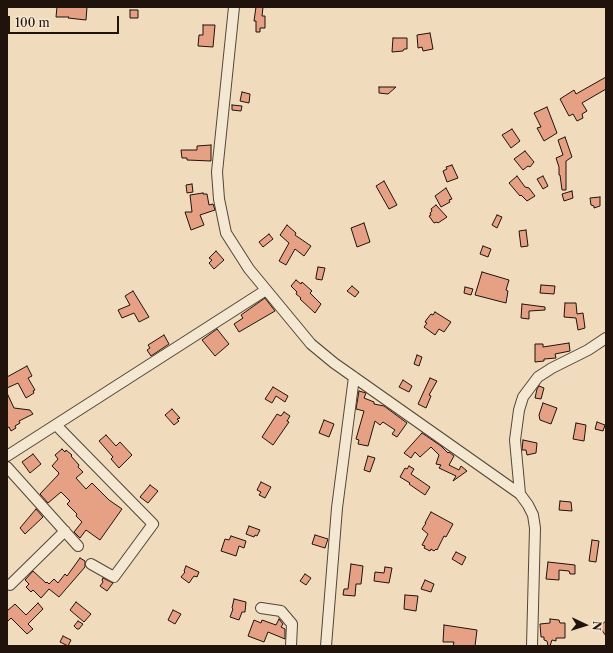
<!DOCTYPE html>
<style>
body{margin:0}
#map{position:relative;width:613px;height:653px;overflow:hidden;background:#f0dbbc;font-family:"Libre Caslon Text",serif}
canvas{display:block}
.frame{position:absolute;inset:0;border:8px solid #1f130c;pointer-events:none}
.north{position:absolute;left:565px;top:605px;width:40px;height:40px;-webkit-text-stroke:3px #f5e8d3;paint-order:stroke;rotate:94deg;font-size:11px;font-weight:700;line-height:16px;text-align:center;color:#1f130c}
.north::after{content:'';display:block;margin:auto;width:14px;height:18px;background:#1f130c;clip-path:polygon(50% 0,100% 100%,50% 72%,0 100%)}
.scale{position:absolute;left:8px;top:16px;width:111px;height:18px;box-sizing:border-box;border:2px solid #1f130c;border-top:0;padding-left:5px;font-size:12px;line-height:14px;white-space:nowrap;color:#1f130c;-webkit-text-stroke:3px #f5e8d3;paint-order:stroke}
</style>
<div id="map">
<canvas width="613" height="653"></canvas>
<div class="frame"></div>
<div class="north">N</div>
<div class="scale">100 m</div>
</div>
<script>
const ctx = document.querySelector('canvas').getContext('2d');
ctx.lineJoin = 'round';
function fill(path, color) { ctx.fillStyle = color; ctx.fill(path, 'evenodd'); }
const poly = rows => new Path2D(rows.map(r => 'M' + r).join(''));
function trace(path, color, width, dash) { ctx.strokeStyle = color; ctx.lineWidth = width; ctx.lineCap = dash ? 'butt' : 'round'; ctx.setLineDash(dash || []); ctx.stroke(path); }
const building = poly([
 [57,7,87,7,86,20,68,18,69,17,56,17,57,7],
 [256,7,263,7,262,16,265,16,265,28,260,28,260,32,256,32,256,21,254,21,256,7],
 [130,10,138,10,138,18,130,18,130,10],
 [203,25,215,25,213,47,198,46,199,35,203,35,203,25],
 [430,33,433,49,423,51,422,47,418,48,417,35,430,33],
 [393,38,407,38,407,49,404,49,403,51,392,52,393,38],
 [606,77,606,89,582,103,587,111,582,114,583,118,577,121,573,114,569,116,560,99,574,90,576,94,606,77],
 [379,87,396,87,388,94,379,93,379,87],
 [242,92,250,94,249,103,240,101,242,92],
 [232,105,242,106,241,111,232,110,232,105],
 [547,107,557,133,544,141,537,128,541,127,534,113,547,107],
 [512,129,520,141,511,148,502,135,512,129],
 [565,137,572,157,566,161,566,190,562,190,560,175,559,175,559,167,556,158,563,155,558,140,565,137],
 [211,145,211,161,187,160,187,158,182,158,181,150,197,150,197,146,211,145],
 [525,151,534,162,530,167,528,166,523,170,514,159,525,151],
 [452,165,458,178,447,182,443,171,447,169,446,167,452,165],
 [517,176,525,187,529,188,535,196,527,201,521,195,520,196,509,183,517,176],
 [543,176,548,186,543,189,537,179,543,176],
 [384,181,397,205,389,209,376,186,384,181],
 [192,184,193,192,187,193,186,185,192,184],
 [446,188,452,199,449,200,450,202,441,207,435,196,446,188],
 [572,191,573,198,564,201,562,194,572,191],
 [203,193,203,194,207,194,209,205,213,204,215,210,200,215,204,225,191,230,185,212,192,212,190,195,203,193],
 [600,197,600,206,594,208,594,206,591,205,590,198,600,197],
 [436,205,447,217,438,223,437,222,434,223,429,216,431,215,430,213,432,211,431,209,436,205],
 [497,215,502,217,497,228,492,225,497,215],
 [364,223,370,242,357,247,351,228,364,223],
 [287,225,296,233,295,235,311,246,304,256,295,249,286,265,279,261,289,243,280,235,287,225],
 [526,230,528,246,521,247,519,231,526,230],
 [269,234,273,239,263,247,259,242,269,234],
 [483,246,491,249,488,257,480,254,483,246],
 [216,251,224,260,214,269,209,263,212,260,209,258,216,251],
 [318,267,325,268,322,280,316,279,316,277,318,267],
 [482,272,509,280,506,290,508,291,506,303,475,295,482,272],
 [296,280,301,284,302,282,312,291,310,293,321,304,315,313,300,299,301,298,296,294,297,292,291,286,296,280],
 [541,285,555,286,554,294,540,293,541,285],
 [352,286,359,292,355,297,347,291,352,286],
 [465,287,473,289,471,295,464,293,465,287],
 [133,291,149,317,139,322,134,313,122,318,118,310,130,305,125,296,133,291],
 [265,298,275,311,239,332,234,324,243,318,241,315,265,298],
 [565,303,576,303,577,314,583,313,585,328,578,330,576,318,564,317,565,303],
 [522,304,545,307,545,310,529,311,529,319,521,318,522,304],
 [435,312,451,322,444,332,439,329,435,335,424,327,427,323,425,322,427,319,431,314,433,315,435,312],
 [217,329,229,344,215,356,202,340,217,329],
 [164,335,169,344,151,356,147,350,150,348,148,345,164,335],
 [569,343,570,351,555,354,556,358,544,359,544,361,535,362,535,344,543,344,543,347,569,343],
 [417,355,422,357,419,366,414,364,417,355],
 [27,366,32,376,28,378,35,390,33,391,34,393,26,398,18,383,7,388,7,377,27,366],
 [430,378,437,381,429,395,431,396,426,408,418,404,430,378],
 [403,380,412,386,409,392,399,387,403,380],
 [539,386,544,388,541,399,535,398,537,389,539,386],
 [273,387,288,396,285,402,276,396,272,403,265,399,273,387],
 [359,391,366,393,364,398,374,402,374,404,384,406,407,423,397,437,392,434,395,430,383,422,380,425,375,421,368,446,358,444,359,440,356,439,364,411,356,409,359,391],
 [7,393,14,408,30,410,33,414,19,421,20,423,15,426,16,428,11,431,9,427,7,428,7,393],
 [543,403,557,408,551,424,540,420,539,415,543,403],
 [172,409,180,418,177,419,179,421,174,425,165,415,172,409],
 [284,412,290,416,287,421,289,422,273,445,262,437,277,414,281,416,284,412],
 [324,420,334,424,329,437,319,433,324,420],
 [597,422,605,425,603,431,595,429,597,422],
 [576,423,586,425,584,441,573,439,576,423],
 [422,433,441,446,448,453,449,452,454,456,449,465,459,470,461,466,467,471,453,481,456,476,439,468,441,465,436,464,439,455,431,447,420,457,415,452,411,458,404,453,422,433],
 [106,435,116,446,120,442,132,455,119,468,111,459,113,457,99,441,106,435],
 [523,440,537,443,536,453,527,455,526,450,522,450,523,440],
 [62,449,65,452,66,450,72,455,71,456,79,465,78,467,83,472,76,478,86,489,92,483,109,500,122,509,100,540,86,530,80,538,74,532,82,522,76,516,77,514,67,504,70,501,61,492,48,503,40,494,58,475,59,473,52,466,58,459,55,455,62,449],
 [33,454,41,464,30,473,22,462,33,454],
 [368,456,375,458,370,472,364,470,368,456],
 [409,466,414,469,411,474,430,487,425,495,409,484,410,483,400,477,405,468,407,469,409,466],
 [261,482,271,487,265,498,259,495,261,492,257,490,261,482],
 [150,485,158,491,148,503,140,497,150,485],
 [560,501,571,502,572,511,559,510,560,501],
 [36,509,43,517,25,534,20,528,36,509],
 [431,512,453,524,446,537,444,536,437,550,436,549,434,551,431,549,430,551,424,548,425,546,422,545,428,534,422,529,426,523,425,523,431,512],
 [249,526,260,530,257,536,255,535,254,537,246,534,249,526],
 [315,535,328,539,325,548,312,544,315,535],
 [231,536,246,541,244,548,239,546,236,556,221,551,225,539,229,540,231,536],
 [592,540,599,541,596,562,589,561,592,540],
 [456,552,466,557,462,565,452,559,456,552],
 [80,558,85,561,85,567,59,597,49,589,41,598,33,590,31,592,26,587,29,584,25,580,33,571,46,583,47,582,49,584,54,579,58,583,65,574,67,576,80,558],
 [548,562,575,565,575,574,570,574,569,571,559,570,559,580,546,579,548,562],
 [351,564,363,566,361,584,356,584,355,596,343,595,344,589,348,589,351,564],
 [186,566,199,572,197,577,194,576,189,583,181,577,185,572,184,571,186,566],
 [385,567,392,568,389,583,374,581,375,572,384,573,385,567],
 [305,574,311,578,306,585,300,581,305,574],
 [103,578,113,583,107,591,100,586,103,582,102,580,103,578],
 [425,580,434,584,431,592,421,589,425,580],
 [405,595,418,596,416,611,404,609,405,595],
 [234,599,246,602,245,612,242,612,239,620,230,617,233,609,232,608,234,599],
 [76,602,91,614,84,622,70,610,76,602],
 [38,603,43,609,28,624,33,629,27,634,11,618,7,622,7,611,15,604,26,615,38,603],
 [173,610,181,614,175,624,168,620,173,610],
 [279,619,283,624,281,627,285,629,285,639,268,632,264,642,248,636,254,620,261,623,262,620,276,625,279,619],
 [550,619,559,620,560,623,565,623,565,638,556,638,556,641,552,640,550,646,548,646,547,641,544,640,544,637,541,637,540,624,550,623,550,619],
 [78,621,83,624,79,629,77,629,74,626,78,621],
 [606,621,606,636,599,626,606,621],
 [444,625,477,630,475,646,453,646,454,642,443,642,444,625],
 [63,636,71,640,68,646,60,642,63,636]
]);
fill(building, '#e6a185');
trace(building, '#1f130c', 1);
const minor = poly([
 [234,7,217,172,219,199,226,233,249,269,311,344,334,363,520,494,528,505,533,515,535,528,532,646],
 [56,425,153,524,114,577,91,564],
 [7,456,266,290],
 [7,467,78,546],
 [520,494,515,440,519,410,523,397,538,377,552,368,588,350,606,338],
 [10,585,65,531],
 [261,608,281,611,292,624,291,646],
 [326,646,337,508,354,377]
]);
trace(minor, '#534538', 12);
trace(minor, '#f5e8d3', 10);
</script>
